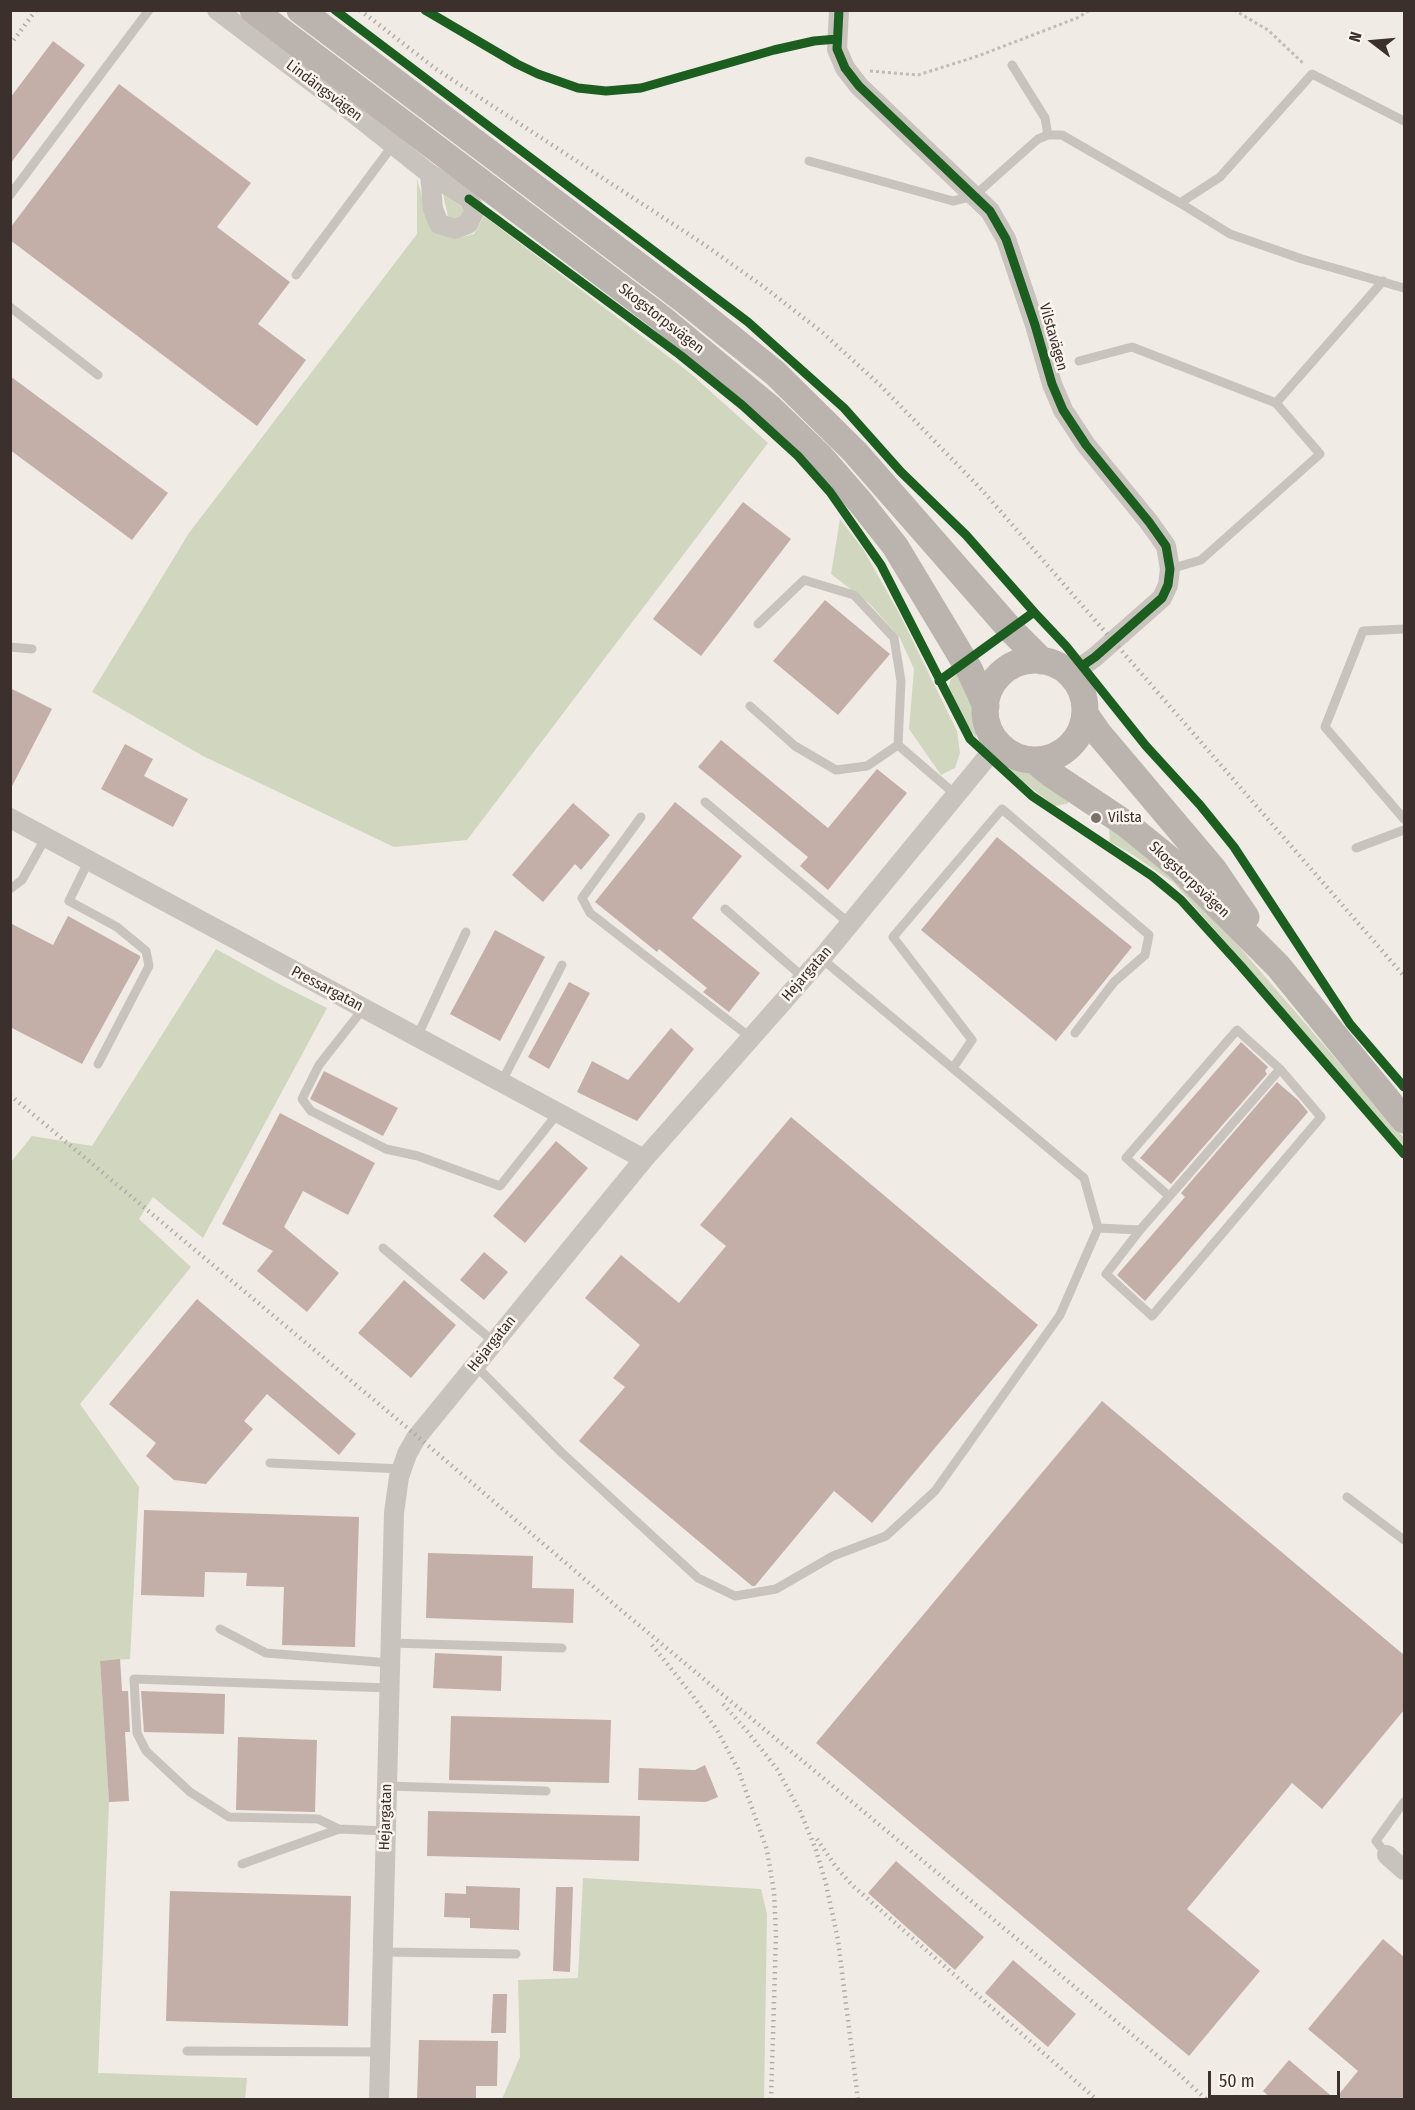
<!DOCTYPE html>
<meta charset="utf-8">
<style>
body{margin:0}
#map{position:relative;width:1415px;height:2110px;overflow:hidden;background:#f0ebe5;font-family:"Fira Sans Condensed",sans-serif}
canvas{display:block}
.frame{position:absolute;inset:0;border:12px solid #3b302b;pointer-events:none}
.north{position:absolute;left:1343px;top:12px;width:60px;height:60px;-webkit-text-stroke:4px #fbf5ee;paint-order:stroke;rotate:286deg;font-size:16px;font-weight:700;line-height:24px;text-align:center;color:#3b302b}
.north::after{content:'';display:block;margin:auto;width:21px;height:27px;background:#3b302b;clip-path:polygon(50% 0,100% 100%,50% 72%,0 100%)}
.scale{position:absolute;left:1208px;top:2071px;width:132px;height:27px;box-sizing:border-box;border:3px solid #3b302b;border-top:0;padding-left:8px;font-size:18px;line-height:21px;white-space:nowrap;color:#3b302b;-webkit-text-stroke:4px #fbf5ee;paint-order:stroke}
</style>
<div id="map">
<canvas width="1415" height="2110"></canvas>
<div class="frame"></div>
<div class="north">N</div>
<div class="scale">50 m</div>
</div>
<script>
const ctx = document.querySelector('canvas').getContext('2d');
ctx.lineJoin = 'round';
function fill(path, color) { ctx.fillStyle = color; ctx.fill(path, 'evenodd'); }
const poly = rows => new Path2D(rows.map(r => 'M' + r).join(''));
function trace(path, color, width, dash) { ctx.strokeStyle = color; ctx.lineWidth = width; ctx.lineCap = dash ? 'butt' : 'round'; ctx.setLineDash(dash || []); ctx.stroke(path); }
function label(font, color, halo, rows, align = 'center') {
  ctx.font = font + ' "Fira Sans Condensed",sans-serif'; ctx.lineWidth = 5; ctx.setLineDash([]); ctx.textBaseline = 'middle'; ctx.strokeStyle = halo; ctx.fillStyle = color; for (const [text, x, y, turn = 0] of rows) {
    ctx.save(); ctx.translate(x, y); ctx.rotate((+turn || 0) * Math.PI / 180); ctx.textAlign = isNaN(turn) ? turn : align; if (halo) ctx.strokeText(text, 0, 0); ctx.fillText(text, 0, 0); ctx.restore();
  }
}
fill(poly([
 [417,179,430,225,439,234,454,239,474,234,484,216,690,373,768,443,467,840,394,847,203,756,92,692,189,533,417,234],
 [443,194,465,209,466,214,457,221,448,217],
 [840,519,863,549,899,613,957,731,960,753,955,768,941,775,909,729,914,669,900,638,870,604,831,574],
 [963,671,978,724,976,738,962,717,949,687,950,681,954,676],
 [1010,769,1020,769,1033,774,1070,799,1067,804,1055,806,1010,772],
 [1112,826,1159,864,1230,936,1404,1138,1404,1147,1174,883,1130,853,1110,842,1109,830],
 [216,949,281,985,327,1008,203,1238,153,1197,139,1219,191,1267,80,1404,139,1487,130,1659,100,1661,109,1802,98,2073,247,2078,245,2099,11,2100,11,1162,32,1136,92,1146],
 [583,1878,761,1889,767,1914,764,2099,502,2099,520,2057,518,1980,578,1978]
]), '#d1d6bf');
fill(poly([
 [53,41,85,65,10,164,10,98],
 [119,84,251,183,217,227,290,282,258,324,306,360,257,426,10,240,10,228],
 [10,376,168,493,132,540,10,450],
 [743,502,791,539,701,656,653,619],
 [825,600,890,654,838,715,773,661],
 [10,688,52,709,10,790],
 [721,740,828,828,877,769,907,793,828,890,800,866,808,857,698,767],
 [125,744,153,759,144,776,188,799,173,827,101,789],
 [675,802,742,856,692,918,760,973,729,1012,703,992,707,988,659,949,657,952,595,902],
 [573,803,610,835,581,870,575,864,543,902,512,875],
 [997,837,1132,947,1056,1041,921,930],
 [68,916,140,956,140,958,82,1064,10,1027,10,923,53,945],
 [495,930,545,957,500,1041,450,1014],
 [569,982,590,993,549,1069,528,1057],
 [671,1028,694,1049,637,1121,577,1092,592,1061,628,1080],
 [1241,1042,1268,1067,1265,1071,1267,1074,1171,1184,1140,1158],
 [324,1071,398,1108,383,1136,310,1099],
 [1277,1082,1298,1100,1308,1112,1145,1301,1117,1275,1185,1197,1181,1193],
 [280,1113,375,1163,348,1215,303,1191,284,1227,339,1273,307,1312,257,1271,273,1251,222,1224],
 [791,1117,1038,1325,872,1523,834,1491,755,1586,752,1586,579,1441,625,1387,613,1378,640,1345,585,1298,621,1255,679,1303,726,1246,700,1225],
 [556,1141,588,1168,525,1243,493,1216],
 [484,1252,508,1272,484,1300,460,1280],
 [404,1280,456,1325,411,1378,358,1333],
 [197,1299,356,1434,339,1455,267,1394,244,1421,253,1429,206,1484,174,1480,146,1456,156,1443,109,1404],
 [1102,1401,1404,1655,1404,1710,1322,1809,1292,1783,1187,1909,1260,1971,1189,2056,816,1743],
 [144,1510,359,1517,355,1647,282,1645,284,1587,246,1586,247,1573,205,1572,204,1597,141,1595],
 [428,1553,533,1556,532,1588,574,1589,573,1623,426,1618],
 [435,1653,502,1656,501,1691,433,1688],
 [120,1659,122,1691,128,1691,130,1732,125,1732,129,1801,109,1802,100,1661],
 [141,1691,225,1694,224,1734,144,1732],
 [451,1716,611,1720,609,1783,449,1780],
 [238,1737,317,1740,315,1812,236,1810],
 [705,1765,718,1797,706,1802,638,1800,639,1768,695,1770],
 [428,1811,640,1816,639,1861,427,1856],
 [896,1861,984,1937,955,1970,868,1893],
 [466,1886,520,1888,519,1930,470,1928,470,1918,444,1917,445,1893,466,1894],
 [556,1887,573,1887,570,1972,553,1971],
 [170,1891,351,1896,348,2026,166,2021],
 [1383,1939,1404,1957,1404,2100,1273,2100,1263,2091,1289,2060,1335,2099,1358,2071,1308,2029],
 [1013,1960,1076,2014,1048,2047,985,1993],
 [493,1994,507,1994,506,2033,491,2033],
 [419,2040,498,2041,497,2086,476,2086,476,2100,417,2100]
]), '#c3afa7');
trace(poly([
 [1234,10,1268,30,1304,64],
 [870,71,918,75,978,56,1077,18,1090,10]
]), '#c2bbb6', 3, [3, 3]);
trace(poly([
 [1012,65,1045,118,1048,135],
 [809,161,953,201,974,196,1038,139,1048,135,1062,135,1180,203,1230,234,1302,259,1404,288],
 [10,195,149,10],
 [1180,203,1220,177,1312,74,1404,121],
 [296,275,393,145],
 [10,307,98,375],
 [1079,361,1132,347,1276,403,1320,454,1201,560,1170,569],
 [1276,403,1383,281],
 [758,624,804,580,854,595,894,638,901,681,898,745],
 [1404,629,1363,631,1325,727,1404,819],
 [10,647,32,649],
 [750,706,795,746,836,770,867,766,898,745,956,795],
 [705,802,850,924],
 [641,817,582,898,590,913,751,1038],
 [1356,848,1404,830],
 [89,860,69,901,117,927,146,951,149,966,98,1064],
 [10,889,22,880,46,837],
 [725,909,804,978],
 [363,1009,319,1065,302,1099,311,1111,386,1149,418,1156,500,1186,558,1113],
 [417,1037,466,932],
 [953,1068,972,1040,893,937,1002,809,1149,935,1145,955,1114,982,1075,1033],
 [501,1083,562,965],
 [1098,1228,1140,1230,1280,1069,1237,1030,1126,1158,1169,1196],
 [1140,1230,1106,1274,1152,1316,1321,1117,1280,1069],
 [383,1248,494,1342],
 [475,1365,562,1453,698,1578,735,1596,776,1589,833,1556,886,1536,935,1491,1060,1315,1098,1228,1084,1178,821,958],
 [270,1463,402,1469],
 [1347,1497,1404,1540],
 [220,1629,266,1653,390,1663],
 [391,1643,562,1648],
 [387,1786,546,1791],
 [339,1829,318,1819,229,1817,190,1792,146,1751,137,1733,134,1679,390,1688],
 [1387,1855,1376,1841,1404,1802],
 [242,1864,339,1829,386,1831],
 [383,1952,516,1954],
 [187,2051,380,2052]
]), '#c9c3be', 9);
trace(poly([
 [217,10,352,112,430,174,469,199,475,210,468,224,455,229,439,224,433,209,430,174],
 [839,10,837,49,845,68,859,86,990,211,1006,239,1035,325,1052,384,1063,410,1086,445,1149,522,1166,546,1170,569,1168,585,1162,598,1095,657,1071,674],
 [10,818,644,1159],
 [1387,1855,1404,1870],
 [379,2100,394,1513,399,1477,407,1454,416,1438,644,1159,825,954,988,756,997,741]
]), '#c9c3be', 20);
trace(poly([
 [253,10,661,318,770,408,821,457,861,503,895,546,969,669,986,706],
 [300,10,684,300,775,373,855,452,1010,629,1042,661],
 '985 710a50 50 0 1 1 100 0a50 50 0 1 1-100 0Z',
 [1085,714,1099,734,1214,870,1246,917],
 [1034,760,1051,774,1126,824,1179,867,1278,966,1404,1120]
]), '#bab3ae', 27);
trace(poly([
 [360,10,436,69,702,243,764,287,823,333,881,386,982,490,1404,976],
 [10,45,36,10],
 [10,1095,417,1436,622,1611,1171,2067,1207,2100],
 [652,1645,693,1696,717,1730,738,1769,767,1850,774,1892,776,1935,771,2100],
 [723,1704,747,1731,777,1769,800,1811,816,1850,826,1884,838,1940,858,2100],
 [817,1839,836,1867,852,1885,1097,2100]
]), '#b1aca8', 4.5, [1.5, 4.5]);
trace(poly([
 [335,10,748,322,844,408,901,472,966,535,1034,612,1066,646,1146,746,1200,805,1234,847,1350,1024,1404,1087],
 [425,10,517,64,538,74,578,88,606,91,641,88,774,50,814,41,837,39],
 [839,10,837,49,845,68,859,86,990,211,1006,239,1035,325,1052,384,1063,410,1086,445,1149,522,1166,546,1170,569,1168,585,1162,598,1095,657,1082,666],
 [469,199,680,355,742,405,798,456,830,492,881,565,970,739,1032,796,1152,876,1181,900,1240,965,1404,1154],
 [939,681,1034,612]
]), '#1b5e20', 9);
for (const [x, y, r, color] of [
 [1096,818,6,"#7a716c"]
]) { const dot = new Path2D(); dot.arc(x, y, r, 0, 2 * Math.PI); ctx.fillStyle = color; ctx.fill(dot); trace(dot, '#fbf5ee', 2); }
label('15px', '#3b302b', '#fbf5ee', [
 ["Lindängsvägen",324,91,37],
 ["Skogstorpsvägen",661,319,38],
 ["Vilstavägen",1053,337,74],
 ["Skogstorpsvägen",1189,880,43],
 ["Hejargatan",807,974,-49],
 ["Pressargatan",327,989,28],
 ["Hejargatan",492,1344,-51],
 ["Hejargatan",386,1817,-88]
]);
label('15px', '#3b302b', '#fbf5ee', [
 ["Vilsta",1108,818]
], 'left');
</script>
